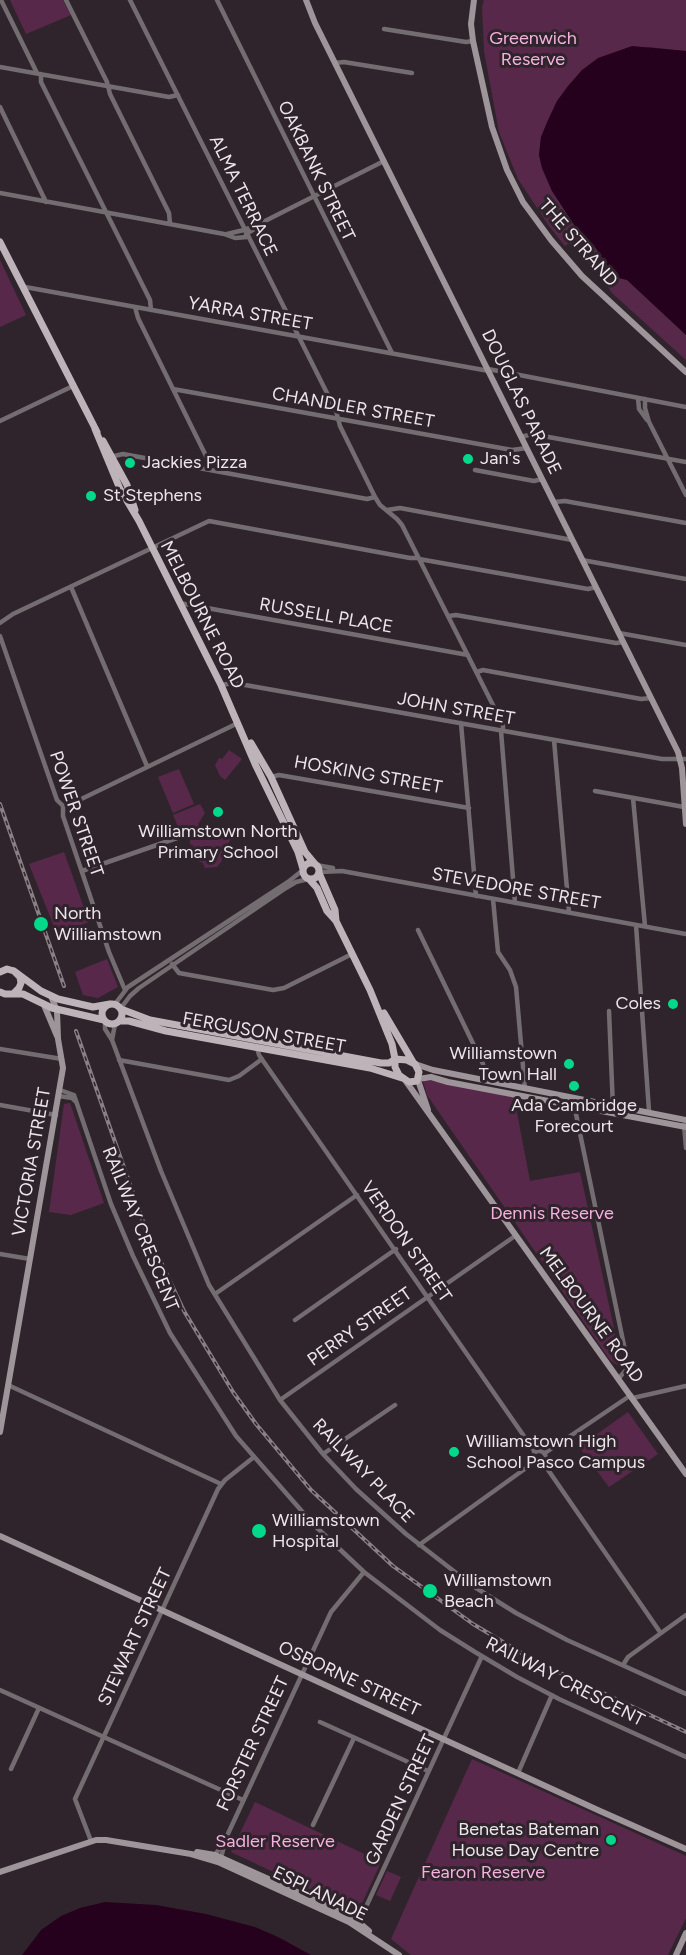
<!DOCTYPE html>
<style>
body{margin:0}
canvas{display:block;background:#2f242b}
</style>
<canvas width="686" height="1955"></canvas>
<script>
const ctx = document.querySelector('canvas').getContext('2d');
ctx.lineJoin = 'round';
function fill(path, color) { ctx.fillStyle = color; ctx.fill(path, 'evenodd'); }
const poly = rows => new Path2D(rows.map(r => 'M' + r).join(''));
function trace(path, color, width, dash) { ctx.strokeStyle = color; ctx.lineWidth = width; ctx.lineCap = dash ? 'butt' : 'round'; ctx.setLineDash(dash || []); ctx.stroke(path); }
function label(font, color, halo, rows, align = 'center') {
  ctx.font = font + ' Figtree,sans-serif'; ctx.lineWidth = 6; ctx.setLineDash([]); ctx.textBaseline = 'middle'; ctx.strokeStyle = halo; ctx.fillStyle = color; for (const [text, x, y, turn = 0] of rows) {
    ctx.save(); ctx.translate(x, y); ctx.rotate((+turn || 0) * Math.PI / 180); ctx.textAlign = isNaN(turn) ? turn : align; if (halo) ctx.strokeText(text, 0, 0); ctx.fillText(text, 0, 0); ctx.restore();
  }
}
fill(poly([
 [10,0,63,0,71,15,26,34],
 [484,0,686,0,686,51,648,47,582,70,557,101,541,137,539,155,542,168,552,191,585,242,593,244,615,277,627,280,686,335,686,360,612,293,600,275,569,243,565,246,549,226,518,179,499,132,484,51,482,7],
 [0,260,26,315,0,327],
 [229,750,242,759,225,780,220,776,215,765,219,758,222,759],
 [179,769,194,804,173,813,158,777],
 [200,804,205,813,198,824,202,832,201,836,182,836,173,815],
 [229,834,232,835,221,862,217,867,205,868,203,863,198,861,193,847,194,846,190,844,190,840,215,840],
 [64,852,89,922,57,934,29,864],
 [107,959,118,987,98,998,83,995,75,972],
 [427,1080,514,1097,530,1181,580,1172,622,1365,620,1367,610,1360,427,1095,423,1081],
 [70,1103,104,1203,71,1215,49,1212,64,1104],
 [628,1412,658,1454,609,1487,579,1447],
 [472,1759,686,1856,686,1918,668,1955,411,1955,391,1939],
 [255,1802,381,1862,358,1912,231,1852],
 [387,1871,401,1877,390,1901,376,1895]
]), '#58284b');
fill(poly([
 [632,46,686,51,686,335,627,280,615,277,593,244,589,243,590,252,597,258,594,264,589,261,586,243,552,191,542,168,539,155,541,137,548,120,557,101,568,86,582,70,598,58],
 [105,1902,156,1905,206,1914,255,1927,278,1937,311,1955,22,1955,41,1930,61,1916,80,1908]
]), '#26011e');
trace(poly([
 [1,0,37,73],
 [66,0,107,82,110,94,169,213,170,224],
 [130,0,336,411,340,426,375,497,380,505,397,519,402,525,503,725,503,731],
 [217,0,392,353],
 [384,29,466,42,473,41],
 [335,63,344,62,412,73],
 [0,67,169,97,178,95],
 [41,74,41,82,150,300,151,310],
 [0,107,46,202],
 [0,193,224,234,235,238,247,237],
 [244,230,265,221,384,161],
 [227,234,244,230],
 [246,234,261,225],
 [25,287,489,371],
 [135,307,138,318,208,460,209,470],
 [488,369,686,407],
 [173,389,512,450,527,448],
 [638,398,639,409,647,420],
 [645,399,645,408,649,422,686,495],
 [0,421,73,386],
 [521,437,532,434,686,462],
 [110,457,123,454,367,499,375,497],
 [475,470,534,481,542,479],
 [554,502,565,501,686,523],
 [387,510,400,508,572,540],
 [419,559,588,589,596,587],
 [582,560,686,579],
 [71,587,147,766],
 [179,603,468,655],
 [449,616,456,615,616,643,623,642],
 [0,623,13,614,209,521,410,558,418,558],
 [619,633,686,645],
 [0,636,57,800,63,806],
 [477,672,483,670,641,699,651,698],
 [221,685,234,683,662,759,686,759],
 [461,723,476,896],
 [501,731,515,903],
 [554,740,569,912],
 [271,777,279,775,469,808],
 [595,791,684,807],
 [633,798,645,926],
 [63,806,63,816,109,952,125,990],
 [63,806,69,805,238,723],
 [316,865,333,868],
 [82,871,177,838],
 [320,872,342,871,686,934],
 [493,899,498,952,510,970,516,987,525,1089],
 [636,925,649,1111],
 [418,930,483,1064,486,1080],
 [172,964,179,973,273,990,284,988,352,954],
 [115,1004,128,987,288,882,303,870],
 [121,1008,130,996,139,988,286,888,296,882,308,879],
 [609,1011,613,1108],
 [105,1021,105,1029,112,1040,161,1171,209,1285,280,1400,323,1454,356,1489,406,1534,473,1586,516,1613,567,1640,686,1694],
 [112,1040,115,1024],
 [257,1048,259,1055,535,1452],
 [0,1049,62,1059],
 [119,1060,229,1080,239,1076,262,1059],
 [60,1090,74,1095,111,1204,133,1256,170,1333,236,1436,314,1525,364,1572,440,1630,475,1652,517,1677,559,1699,686,1757],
 [59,1096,72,1098,76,1102],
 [0,1105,56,1115],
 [576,1106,576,1114,627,1360,626,1370,618,1379],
 [684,1125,686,1148],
 [0,1254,30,1259],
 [215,1294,357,1195],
 [295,1320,396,1249],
 [8,1385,221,1484],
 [633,1398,686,1386],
 [280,1400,515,1236],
 '532 1458a7 7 0 1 1 14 0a7 7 0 1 1-14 0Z',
 [545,1453,631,1395],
 [323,1454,395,1405],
 [544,1464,660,1632],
 [419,1545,533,1463],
 [623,1665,628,1657,686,1615],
 [0,1690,243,1800],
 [320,1722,428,1771],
 [11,1769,39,1708],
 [518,1773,552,1695],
 [313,1825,354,1738],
 [91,1841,75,1799,218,1489,225,1480,254,1457],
 [215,1855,225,1840],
 [221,1858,226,1838,331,1612,364,1572],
 [359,1922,482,1656]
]), '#736d71', 4.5);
trace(poly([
 [306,0,315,23,678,752,682,768,686,824],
 [474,0,471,24,473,41,492,127,507,170,523,202,551,240,582,276,686,372],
 [44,1005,57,1036],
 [415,1064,433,1070,686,1120],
 [418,1079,431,1077,448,1082,686,1127],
 [405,1080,686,1474],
 [418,1080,428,1110],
 [0,1432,63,1068,58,1039,57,1011,51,996],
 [0,1536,600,1811,686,1849],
 [197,1852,215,1855,284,1886,355,1919,369,1931],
 [0,1872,96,1840,106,1840,191,1854,218,1862,349,1922,399,1955],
 [676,1955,686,1933]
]), '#9e959a', 6);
trace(poly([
 [0,242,97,432],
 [95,429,120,489,139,521,221,685,256,766,298,852,303,869],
 [103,441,127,485,135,510],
 [251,743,271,777,305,852,315,864],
 '303 871a8 8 0 1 1 16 0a8 8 0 1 1-16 0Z',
 [319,873,335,910,336,921],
 [309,879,317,888,327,911,336,921,370,990,392,1044,395,1059],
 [14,971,41,991,58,999,93,1007,110,1004],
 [0,972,7,969,14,971,20,977,21,983,19,988,13,994,5,994,0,992],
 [9,994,23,994,52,1008,104,1020],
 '102 1014a10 10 0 1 1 20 0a10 10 0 1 1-20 0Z',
 [121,1009,150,1020,381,1063,389,1063,394,1060],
 [384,1013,413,1062],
 [120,1021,129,1021,166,1031,370,1068,402,1078],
 [395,1059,407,1060,415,1064,419,1072,417,1081,409,1082,399,1075,395,1067,395,1059]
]), '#bfb3ba', 7);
const rail = poly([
 [0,804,64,986],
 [76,1031,146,1230,184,1311,233,1392,256,1424,311,1490,393,1566,473,1624,535,1661,686,1732]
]);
trace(rail, '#898086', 4);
trace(rail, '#2f242b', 1.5, [4.5]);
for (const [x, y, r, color] of [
 [468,459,6,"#02d98b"],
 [130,463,6,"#02d98b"],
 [91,496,6,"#02d98b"],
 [218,812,6,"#02d98b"],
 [41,924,8,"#02d98b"],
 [673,1004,6,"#02d98b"],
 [569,1064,6,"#02d98b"],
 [574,1086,6,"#02d98b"],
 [454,1452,6,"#02d98b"],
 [259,1531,8,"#02d98b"],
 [430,1591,8,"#02d98b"],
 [611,1840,6,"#02d98b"]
]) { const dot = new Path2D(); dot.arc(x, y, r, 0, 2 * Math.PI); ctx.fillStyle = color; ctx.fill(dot); trace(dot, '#2f242b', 2); }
label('18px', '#f6b0e0', '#2f242b', [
 ["Greenwich",533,39],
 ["Reserve",533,60],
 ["Dennis Reserve",552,1214],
 ["Sadler Reserve",275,1842],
 ["Fearon Reserve",483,1873]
]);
label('18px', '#ece5ea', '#2f242b', [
 ["OAKBANK STREET",316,171,64],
 ["ALMA TERRACE",243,196,64],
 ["THE STRAND",578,243,49],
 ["YARRA STREET",250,314,10],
 ["DOUGLAS PARADE",521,402,64],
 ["CHANDLER STREET",353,408,10],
 ["MELBOURNE ROAD",202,615,63],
 ["RUSSELL PLACE",326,616,10],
 ["JOHN STREET",456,709,10],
 ["HOSKING STREET",368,775,10],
 ["POWER STREET",76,814,71],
 ["STEVEDORE STREET",516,889,10],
 ["FERGUSON STREET",264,1033,10],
 ["VICTORIA STREET",32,1162,-80],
 ["RAILWAY CRESCENT",140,1229,68],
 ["VERDON STREET",406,1242,55],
 ["MELBOURNE ROAD",591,1315,54],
 ["PERRY STREET",360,1327,-35],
 ["RAILWAY PLACE",363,1471,46],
 ["STEWART STREET",135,1637,-65],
 ["OSBORNE STREET",349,1679,25],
 ["RAILWAY CRESCENT",565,1682,27],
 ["FORSTER STREET",253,1744,-65],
 ["GARDEN STREET",401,1800,-65],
 ["ESPLANADE",320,1894,26]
]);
label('18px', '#ece5ea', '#2f242b', [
 ["Jan's",480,459],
 ["Jackies Pizza",142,463],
 ["St Stephens",103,496],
 ["Williamstown North",218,832,"center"],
 ["Primary School",218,853,"center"],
 ["North",54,914],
 ["Williamstown",54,935],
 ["Coles",661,1004,"right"],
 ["Williamstown",557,1054,"right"],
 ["Town Hall",557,1075,"right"],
 ["Ada Cambridge",574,1106,"center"],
 ["Forecourt",574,1127,"center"],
 ["Williamstown High",466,1442],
 ["School Pasco Campus",466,1463],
 ["Williamstown",272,1521],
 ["Hospital",272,1542],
 ["Williamstown",444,1581],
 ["Beach",444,1602],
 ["Benetas Bateman",599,1830,"right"],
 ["House Day Centre",599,1851,"right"]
], 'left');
</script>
